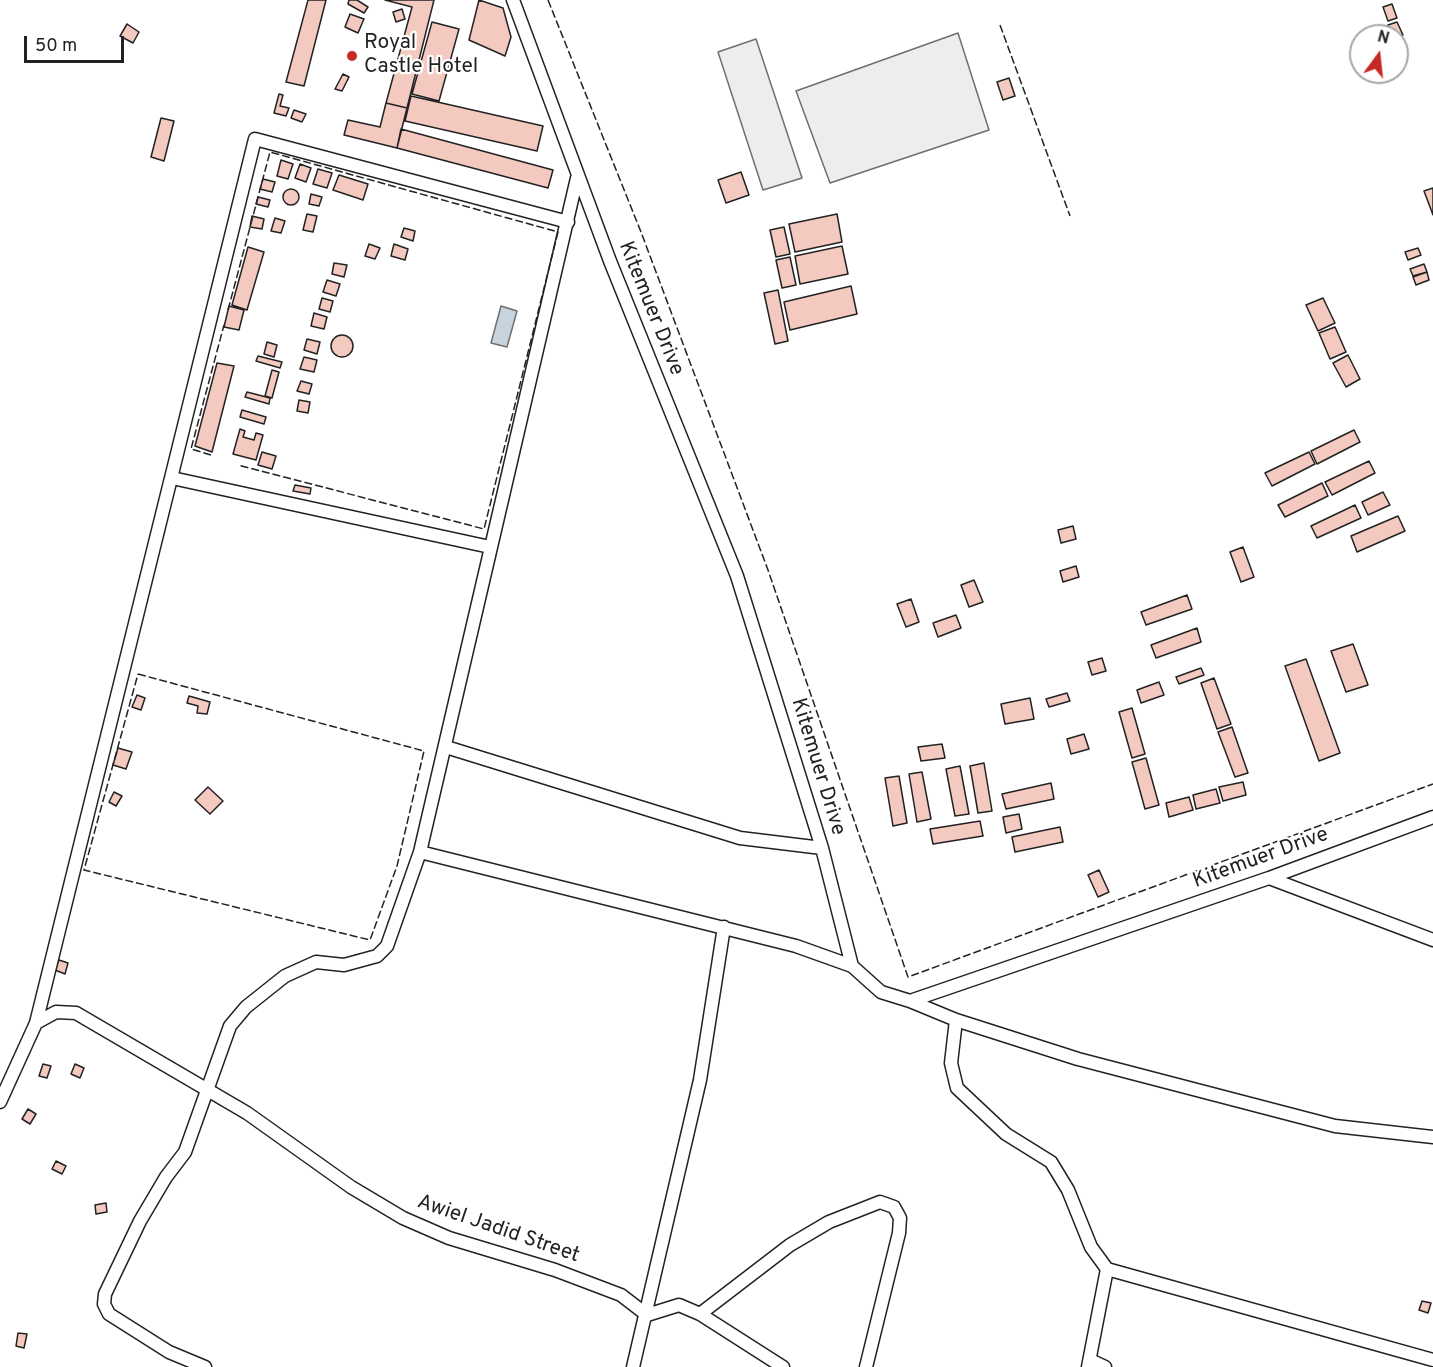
<!DOCTYPE html>
<style>
body{margin:0}
#map{position:relative;width:1433px;height:1367px;overflow:hidden;background:#fff;font-family:Overpass,sans-serif}
canvas{display:block}
.north{position:absolute;left:1349px;top:24px;width:60px;height:60px;box-sizing:border-box;background:#fff;border:2px solid #a7a7a7;border-radius:50%;rotate:15deg;font-size:16px;font-weight:700;line-height:24px;text-align:center;color:#222}
.north::after{content:'';display:block;margin:auto;width:21px;height:27px;background:#c62828;clip-path:polygon(50% 0,100% 100%,50% 72%,0 100%)}
.scale{position:absolute;left:24px;top:36px;width:100px;height:27px;box-sizing:border-box;border:3px solid #222;border-top:0;padding-left:8px;font-size:18px;line-height:21px;white-space:nowrap;color:#222;-webkit-text-stroke:4px #fff;paint-order:stroke}
</style>
<div id="map">
<canvas width="1433" height="1367"></canvas>
<div class="north">N</div>
<div class="scale">50 m</div>
</div>
<script>
const ctx = document.querySelector('canvas').getContext('2d');
ctx.lineJoin = 'round';
function fill(path, color) { ctx.fillStyle = color; ctx.fill(path, 'evenodd'); }
const poly = rows => new Path2D(rows.map(r => 'M' + r).join(''));
function trace(path, color, width, dash) { ctx.strokeStyle = color; ctx.lineWidth = width; ctx.lineCap = dash ? 'butt' : 'round'; ctx.setLineDash(dash || []); ctx.stroke(path); }
function label(font, color, halo, rows, align = 'center') {
  ctx.font = font + ' Overpass,sans-serif'; ctx.lineWidth = 4.5; ctx.setLineDash([]); ctx.textBaseline = 'middle'; ctx.strokeStyle = halo; ctx.fillStyle = color; for (const [text, x, y, turn = 0] of rows) {
    ctx.save(); ctx.translate(x, y); ctx.rotate((+turn || 0) * Math.PI / 180); ctx.textAlign = isNaN(turn) ? turn : align; if (halo) ctx.strokeText(text, 0, 0); ctx.fillText(text, 0, 0); ctx.restore();
  }
}
const parking = poly([
 [958,33,989,130,830,183,796,91,958,33],
 [756,39,802,178,763,190,718,52,756,39]
]);
fill(parking, '#ededed');
trace(parking, '#6f6f6f', 1.5);
const water = poly([
 [501,306,517,311,507,347,491,343,501,306]
]);
fill(water, '#c7d3dd');
trace(water, '#6f6f6f', 1.5);
const building = poly([
 [308,0,326,0,304,86,286,82,308,0],
 [349,0,357,0,368,7,364,13,348,4,349,0],
 [385,0,434,0,407,108,386,103,412,7,385,0],
 [479,0,503,8,511,37,505,56,469,40,479,0],
 [1392,4,1397,18,1388,21,1383,7,1392,4],
 [402,9,405,19,396,22,393,12,402,9],
 [350,14,364,19,358,33,345,27,350,14],
 [432,22,459,29,439,101,412,94,432,22],
 [1397,22,1403,35,1397,37,1392,36,1388,25,1397,22],
 [127,24,139,32,133,43,120,36,127,24],
 [343,74,349,77,342,91,335,89,343,74],
 [1009,78,1015,96,1003,100,997,82,1009,78],
 [279,94,283,95,280,106,289,108,286,116,274,113,279,94],
 [411,96,543,126,537,151,405,121,411,96],
 [386,103,407,108,397,148,344,135,348,120,380,127,386,103],
 [294,110,306,114,302,122,291,118,294,110],
 [161,118,174,121,164,161,151,157,161,118],
 [401,129,553,170,548,188,397,148,401,129],
 [281,160,293,164,288,179,277,176,281,160],
 [300,164,311,168,306,182,295,178,300,164],
 [318,169,332,173,327,188,313,184,318,169],
 [741,172,749,195,726,203,718,180,741,172],
 [339,175,368,184,363,200,333,190,339,175],
 [263,179,275,182,272,192,260,189,263,179],
 [1433,188,1433,215,1424,191,1433,188],
 '283 197a8 8 0 1 1 16 0a8 8 0 1 1-16 0Z',
 [311,194,322,197,319,206,309,204,311,194],
 [258,197,270,200,268,207,256,204,258,197],
 [307,214,317,216,313,232,303,230,307,214],
 [837,214,842,242,795,252,789,224,837,214],
 [252,216,264,219,262,229,250,227,252,216],
 [275,218,285,221,281,233,271,231,275,218],
 [784,227,790,254,776,257,770,230,784,227],
 [404,228,415,231,413,241,401,237,404,228],
 [369,244,380,248,375,259,365,256,369,244],
 [394,244,408,249,405,260,391,256,394,244],
 [842,246,848,274,800,284,795,256,842,246],
 [248,247,264,252,247,310,232,305,248,247],
 [1418,248,1421,255,1408,260,1405,252,1418,248],
 [790,257,796,285,782,288,776,260,790,257],
 [334,263,347,265,344,277,332,274,334,263],
 [1424,264,1427,272,1413,276,1410,269,1424,264],
 [1427,272,1429,280,1416,285,1413,277,1427,272],
 [327,280,340,284,336,296,323,292,327,280],
 [851,286,857,314,790,330,784,302,851,286],
 [778,290,788,341,775,344,764,293,778,290],
 [322,298,333,301,330,312,319,309,322,298],
 [1323,298,1335,323,1318,331,1306,305,1323,298],
 [229,306,244,310,239,330,224,327,229,306],
 [314,313,327,317,324,329,311,326,314,313],
 [1335,327,1346,352,1330,359,1319,333,1335,327],
 '331 346a11 11 0 1 1 22 0a11 11 0 1 1-22 0Z',
 [307,339,320,342,317,354,304,350,307,339],
 [267,342,277,345,274,357,264,354,267,342],
 [1348,355,1360,379,1346,387,1333,363,1348,355],
 [258,356,282,362,280,368,256,361,258,356],
 [304,357,317,360,314,372,300,369,304,357],
 [217,363,234,366,212,452,195,446,217,363],
 [272,370,279,372,272,398,265,396,272,370],
 [301,381,312,384,309,394,297,391,301,381],
 [247,392,270,398,269,404,245,397,247,392],
 [299,400,310,402,308,413,297,411,299,400],
 [242,410,266,417,264,424,240,417,242,410],
 [240,429,245,431,243,437,254,440,256,433,263,435,256,460,233,454,240,429],
 [1354,430,1360,442,1317,464,1311,451,1354,430],
 [262,452,276,456,272,469,258,465,262,452],
 [1309,452,1315,464,1272,486,1265,473,1309,452],
 [1369,461,1375,473,1332,495,1325,482,1369,461],
 [1322,483,1328,496,1285,517,1278,505,1322,483],
 [295,485,311,488,310,494,293,491,295,485],
 [1383,492,1390,505,1368,515,1362,502,1383,492],
 [1355,505,1361,518,1317,538,1311,526,1355,505],
 [1398,516,1405,531,1357,552,1351,536,1398,516],
 [1073,526,1076,539,1061,543,1058,530,1073,526],
 [1243,547,1254,577,1241,582,1230,552,1243,547],
 [1076,566,1079,577,1063,582,1060,571,1076,566],
 [974,580,983,602,969,607,961,585,974,580],
 [1187,595,1192,609,1146,625,1141,612,1187,595],
 [911,599,919,622,906,627,897,604,911,599],
 [956,615,961,628,938,637,933,623,956,615],
 [1197,628,1201,642,1156,658,1151,645,1197,628],
 [1353,644,1368,685,1346,692,1331,651,1353,644],
 [1102,658,1106,671,1092,675,1088,662,1102,658],
 [1306,659,1340,753,1319,761,1285,666,1306,659],
 [1201,668,1204,675,1179,684,1176,677,1201,668],
 [1214,678,1231,724,1217,729,1201,683,1214,678],
 [1159,682,1164,695,1141,703,1137,690,1159,682],
 [1067,693,1070,701,1049,707,1046,699,1067,693],
 [137,695,145,698,141,710,132,707,137,695],
 [189,696,210,702,207,714,197,713,198,706,187,703,189,696],
 [1030,698,1034,719,1005,724,1001,704,1030,698],
 [1132,708,1145,754,1132,758,1119,712,1132,708],
 [1232,727,1248,773,1235,777,1218,732,1232,727],
 [1084,734,1089,749,1071,754,1067,739,1084,734],
 [942,744,945,758,921,761,918,747,942,744],
 [118,748,132,752,126,769,113,765,118,748],
 [1146,758,1159,805,1145,809,1132,762,1146,758],
 [984,763,992,811,978,813,970,766,984,763],
 [960,766,969,814,955,816,946,769,960,766],
 [922,772,931,819,917,822,909,774,922,772],
 [899,776,907,823,893,826,885,778,899,776],
 [1243,782,1246,795,1223,801,1219,787,1243,782],
 [1051,783,1054,799,1006,809,1002,794,1051,783],
 [208,787,223,801,210,814,195,800,208,787],
 [1216,789,1220,803,1196,809,1193,795,1216,789],
 [114,792,122,796,116,806,109,802,114,792],
 [1189,797,1193,810,1169,817,1166,803,1189,797],
 [1019,814,1022,829,1006,833,1003,817,1019,814],
 [980,821,983,836,933,844,930,829,980,821],
 [1060,827,1063,842,1015,852,1012,837,1060,827],
 [1099,870,1109,892,1098,897,1088,875,1099,870],
 [59,960,68,963,65,974,55,970,59,960],
 [43,1064,51,1066,47,1078,39,1076,43,1064],
 [75,1064,84,1068,80,1078,71,1074,75,1064],
 [28,1109,36,1114,30,1124,22,1119,28,1109],
 [56,1161,66,1166,62,1174,52,1169,56,1161],
 [106,1203,107,1212,96,1214,95,1205,106,1203],
 [1422,1301,1431,1303,1428,1313,1419,1310,1422,1301],
 [18,1333,27,1334,24,1348,16,1346,18,1333]
]);
fill(building, '#f3c9c0');
trace(building, '#222', 1.5);
const minor = poly([
 [513,0,610,261,737,576,822,848,852,966,881,992,910,1001,1269,878,1433,817],
 [172,478,490,547],
 [446,747,740,838,822,848],
 [420,852,796,946,852,966],
 [1269,878,1433,940],
 [910,1001,956,1020,1078,1059,1335,1126,1433,1137],
 [956,1020,951,1063,957,1088,1006,1134,1051,1162,1068,1190,1091,1247,1107,1269,1433,1360],
 [36,1023,255,139,568,222],
 [0,1102,36,1023,56,1012,76,1013,247,1113,351,1187,403,1218,449,1238,555,1270,621,1295,647,1315],
 [700,1314,790,1245,829,1222,880,1202,894,1207,900,1218,899,1233,866,1367],
 [647,1315,679,1305,700,1314,783,1367],
 [1090,1360,1105,1367],
 [205,1367,169,1352,109,1314,104,1304,105,1294,140,1221,166,1177,185,1152,230,1026,246,1007,285,976,316,962,344,965,377,956,387,946,420,852,577,178],
 [633,1367,700,1080,724,927],
 [1088,1367,1107,1269]
]);
trace(minor, '#222', 15);
trace(minor, '#fff', 12);
trace(poly([
 [548,0,641,232,768,570,908,977,1433,784],
 [1000,25,1070,216],
 [228,310,270,152,558,232,484,529,238,465],
 [211,455,191,449,224,325],
 [138,674,424,751,397,866,370,940,84,870,138,674]
]), '#222', 1.5, [8, 3]);
for (const [x, y, r, color] of [
 [352,56,6,"#c62828"]
]) { const dot = new Path2D(); dot.arc(x, y, r, 0, 2 * Math.PI); ctx.fillStyle = color; ctx.fill(dot); trace(dot, '#fff', 2); }
label('21px', '#222', '#fff', [
 ["Royal",364,44],
 ["Castle Hotel",364,68]
], 'left');
label('21px', '#222', '#fff', [
 ["Kitemuer Drive",650,309,68],
 ["Kitemuer Drive",817,767,73],
 ["Kitemuer Drive",1261,859,-20],
 ["Awiel Jadid Street",498,1230,19]
]);
</script>
